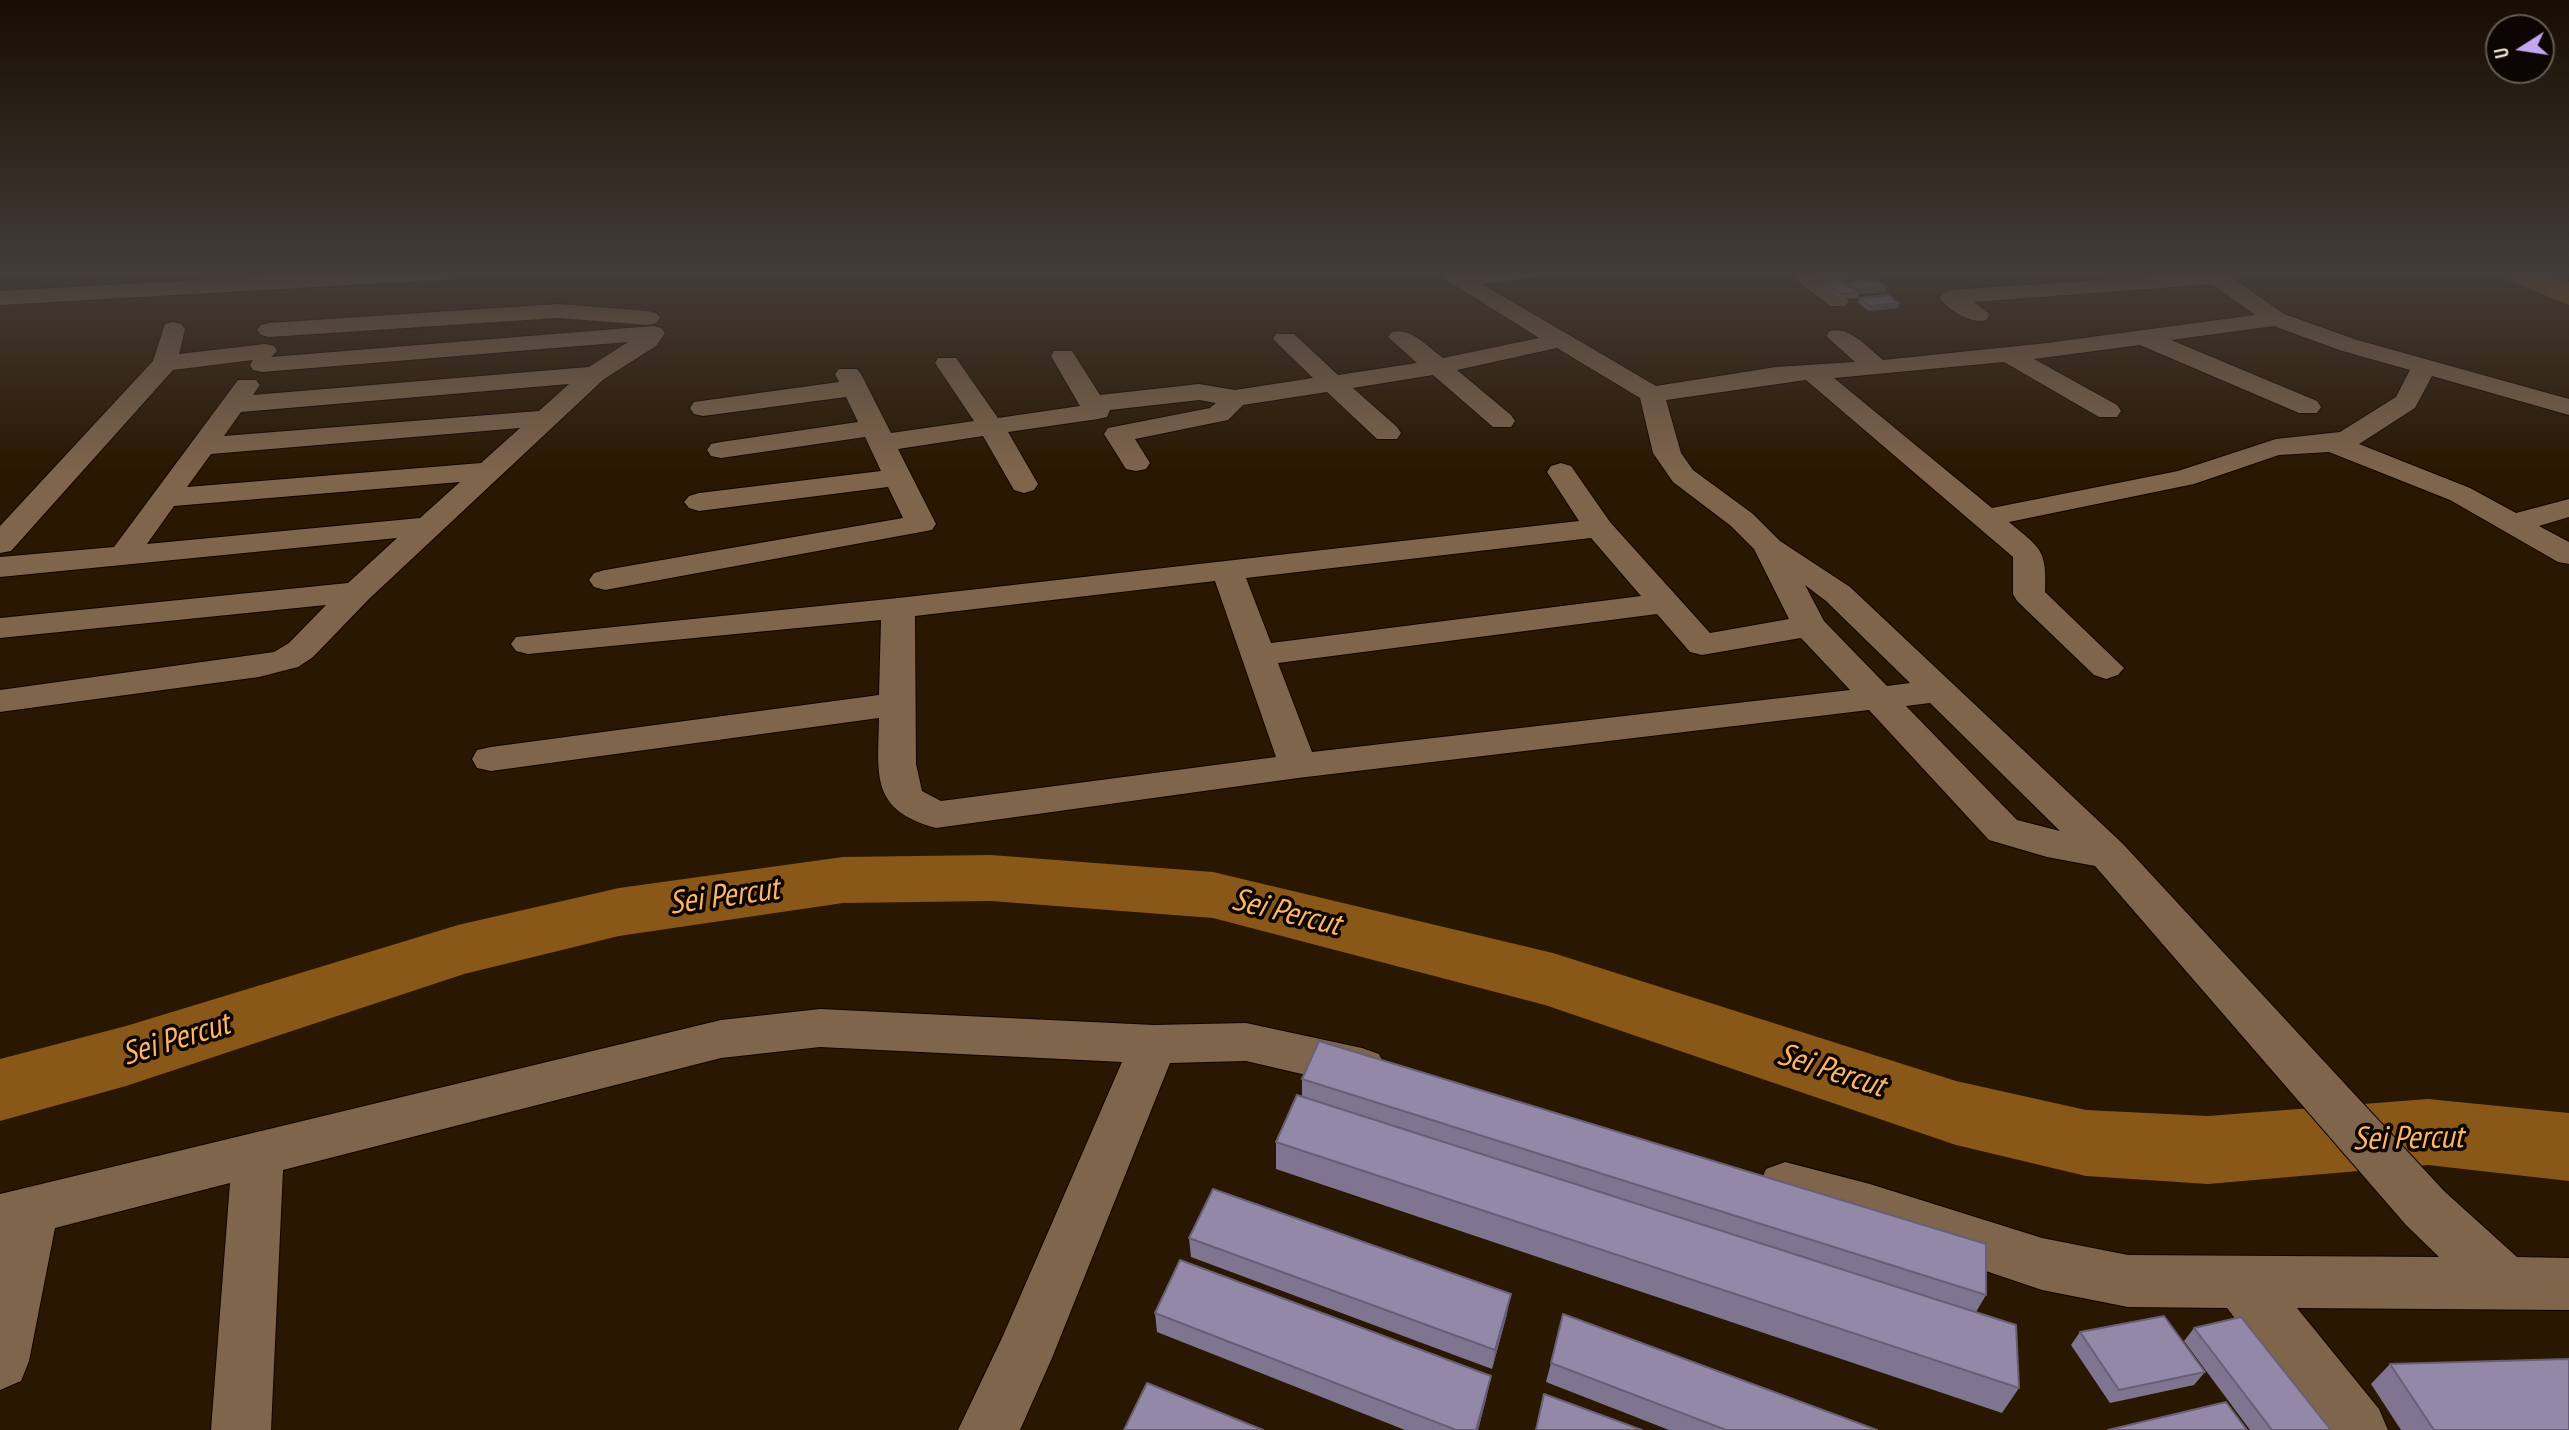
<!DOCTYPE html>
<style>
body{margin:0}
#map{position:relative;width:2569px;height:1430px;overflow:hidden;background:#2a1701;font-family:"PT Sans Narrow",sans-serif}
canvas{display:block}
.north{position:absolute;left:2485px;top:14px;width:70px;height:70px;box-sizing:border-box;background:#0c0501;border:2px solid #655c54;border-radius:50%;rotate:258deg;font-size:19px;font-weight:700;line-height:28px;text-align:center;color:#ebded0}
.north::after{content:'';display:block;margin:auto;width:24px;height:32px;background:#c4a7f1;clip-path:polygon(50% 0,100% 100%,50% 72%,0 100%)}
</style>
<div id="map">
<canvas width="2569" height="1430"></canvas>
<div class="north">U</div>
</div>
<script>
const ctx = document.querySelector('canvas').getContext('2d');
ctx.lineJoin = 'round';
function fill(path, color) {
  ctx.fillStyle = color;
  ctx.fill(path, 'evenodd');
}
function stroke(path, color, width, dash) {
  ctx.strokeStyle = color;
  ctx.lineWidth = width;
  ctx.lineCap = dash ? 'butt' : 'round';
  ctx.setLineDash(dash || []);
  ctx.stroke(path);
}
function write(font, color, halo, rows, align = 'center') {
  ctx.font = font + ' "PT Sans Narrow",sans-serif';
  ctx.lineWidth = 7;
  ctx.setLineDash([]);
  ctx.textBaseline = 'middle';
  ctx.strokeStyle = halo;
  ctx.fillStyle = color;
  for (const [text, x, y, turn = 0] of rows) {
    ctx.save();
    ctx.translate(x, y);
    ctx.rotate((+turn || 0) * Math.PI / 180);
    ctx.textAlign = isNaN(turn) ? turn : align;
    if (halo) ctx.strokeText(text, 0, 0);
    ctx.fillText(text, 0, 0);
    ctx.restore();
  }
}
const river = new Path2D(`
 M2501,272H2545L2569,282V305L2506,279Z
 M991,855L1213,872L1553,953L1956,1081L2086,1110L2208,1116L2428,1099L2569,1113V1181L2428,1165L2208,1184L2086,1176L1956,1145L1545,1005L1213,918L991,901L843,903L619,936L464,974L126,1086L0,1121V1059L126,1026L458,925L619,888L843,857Z`);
const minor = new Path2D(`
 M343,272H464L453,279L0,305V291Z
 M1434,272H1540L1537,277L1482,284L1656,386L1776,367L1855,362L1826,336L1830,331C1850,326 1868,348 1883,360L2047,343L2255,315L2212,284L1974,302L1990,315L1986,320C1970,324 1948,310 1939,297L1950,290L2224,272L2284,314L2357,340L2569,399V415L2432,376L2415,408L2359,444L2470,488L2516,513L2569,499V517L2539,526L2569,542V564L2558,562L2450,500L2329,452L2279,455L2194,484L2009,522C2041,549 2047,549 2045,592L2124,668L2118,675L2106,679L2094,675L2017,601L2013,594V557L1806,380L1666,400L1681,453L1693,470L1753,514L1780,541L1850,587L2123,844L2444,1191L2517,1257L2569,1258V1310L2297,1308L2379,1409L2388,1430H2320L2227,1308L2128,1307L2042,1290L1870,1232L1766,1201L1759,1185L1766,1169L1785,1162L1870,1184L2042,1238L2128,1255L2439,1257L2406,1225L2095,866L2047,857L1989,840L1869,710L1298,778L936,828C870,810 878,776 879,718L491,771L477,768L472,759L477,750L491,747L879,695L881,620L528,654L516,651L511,644L516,637L898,598L1579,521L1547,472L1551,466L1561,463L1571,466L1610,522L1710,633L1789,619L1754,549L1731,526L1673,482L1653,453L1640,398L1557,348L1457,370L1511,415L1515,421L1511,427H1493L1433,375L1353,388L1397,427L1401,433L1397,439H1377L1327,392L1243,405L1228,420L1135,439L1150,463L1146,469L1136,471L1126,469L1104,434L1108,428L1210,408L1216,403L1199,400L1110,410L1107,417L1098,419L1008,432L1038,484L1034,490L1024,493L1014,490L983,436L898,449L936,524L932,530L605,590L594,587L589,580L594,573L605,570L903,518L888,487L699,511L689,508L684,502L689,496L699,493L881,471L865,437L721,458L711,456L707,450L711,444L721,442L858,422L846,397L703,416L694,414L690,408L694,402L839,382L835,374L839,369H857L861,374L891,433L974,421L935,363L938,358H956L998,418L1080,406L1051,356L1054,351H1072L1100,395L1199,384L1235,390L1313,378L1273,339L1276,334H1294L1338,375L1417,363L1388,337L1392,332C1411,327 1428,347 1443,358L1539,338ZM2274,326L2339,350L2410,370L2396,397L2340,432L2276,439L2178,471L1992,508L1834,378L2004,362L2099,417H2117L2121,411L2117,405L2034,359L2140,345L2299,413H2317L2321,407L2317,401L2171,340ZM1591,538L1641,596L1271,643L1246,578ZM1215,581L1276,757L941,801L922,791L916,764L915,616ZM1805,585L1826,601L1910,683L1887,686L1824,621ZM1657,614L1690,652L1702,655L1801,638L1850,690L1312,752L1278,663ZM1930,703L2060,831L2017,820L1906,706Z
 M1787,272H1812L1849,301L1846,306H1830Z
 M558,304L648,311L656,313L660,318L656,323L648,325L558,318L269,337L261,335L257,330L261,325L269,323Z
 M173,322L181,324L185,329L179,354L265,344L274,346L277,351L271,357L653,326L661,328L665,333L656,346L604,379L369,599L313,657L298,667L259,677L0,712V690L274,652L289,643L326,605L0,638V618L348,583L397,538L0,577V557L114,547L238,380H256L260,385L253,395L589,367L628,342L262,372L253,370L250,365L253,360L173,370L11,551L0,553V526L153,361L165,324ZM569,384L539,411L224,436L241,412ZM520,428L481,463L187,487L211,454ZM460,482L420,518L147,544L174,506Z
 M820,1009L1154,1025L1246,1023L1362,1048L1379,1054L1386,1068L1379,1082L1362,1088L1246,1061L1170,1063L1052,1358L1020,1430H958L1002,1338L1122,1062L820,1047L721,1058L283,1170L271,1430H211L230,1183L55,1228L29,1361L21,1381L0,1390V1194L721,1020Z`);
const wall = new Path2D(`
 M1805,272H1904L1903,274L1875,276L1872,275V277L1842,280L1846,283L1847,282L1886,287L1885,292L1859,294L1858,298L1840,299L1822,286L1823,282H1814L1804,275Z
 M1859,298L1899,303L1898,308L1869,311L1858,303Z
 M1302,1079L1986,1295L1976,1312L2019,1388L2002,1413L1276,1169V1142L1302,1097Z
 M1189,1238L1507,1314L1492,1369L1191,1257Z
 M1155,1313L1487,1395L1478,1430H1405L1157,1332Z
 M2194,1328L2331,1430H2250L2184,1341Z
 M2080,1332L2205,1372L2194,1385L2110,1403L2071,1345Z
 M1551,1363L1877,1430H1669L1546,1382Z
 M2390,1364L2569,1430H2401L2371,1384Z`);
const shadedWall = new Path2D(`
 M1876,272H1904L1903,274L1875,276Z
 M1911,272H1934L1910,274Z
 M1873,273L1872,277L1814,282L1815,278Z
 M1886,287L1885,292L1856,293L1857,289Z
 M1899,303L1898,308L1869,311L1870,306Z
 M1511,1294L1507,1314L1492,1369L1495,1350Z
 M1491,1376L1487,1395L1478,1430H1476Z`);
const building = new Path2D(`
 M1807,272H1872L1873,273L1815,278Z
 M1875,279L1886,287L1857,289L1847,282Z
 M1841,280L1859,293L1841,294L1823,281Z
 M1888,295L1899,303L1870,306L1859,298Z
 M1319,1041L1986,1244V1295L1302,1079Z
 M1297,1095L2016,1325L2019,1388L1276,1142Z
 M1213,1189L1511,1294L1495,1350L1189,1238Z
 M1180,1260L1491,1376L1476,1430H1456L1155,1313Z
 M1563,1314L1877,1430H1726L1551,1363Z
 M2164,1316L2205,1372L2119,1390L2080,1332Z
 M2241,1317L2331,1430H2272L2194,1328Z
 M2569,1359V1430H2434L2390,1364Z
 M1147,1383L1263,1430H1124Z
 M1544,1394L1642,1430H1536Z
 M2226,1402L2247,1430H2108Z`);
const nearWaternames = [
 ["Sei Percut",724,897,-8],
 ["Sei Percut",1286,913,14],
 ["Sei Percut",176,1040,-17],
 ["Sei Percut",1831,1071,18],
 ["Sei Percut",2408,1139,-1]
];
fill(river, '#895717');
stroke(minor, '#120300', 2);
fill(minor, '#7e654c');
fill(wall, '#7f7590');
fill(shadedWall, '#685f76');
fill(building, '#9488a8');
stroke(building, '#685f76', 2);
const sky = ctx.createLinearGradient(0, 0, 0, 472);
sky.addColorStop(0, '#170d01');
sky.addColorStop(0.58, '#443c38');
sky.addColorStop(1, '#443c3800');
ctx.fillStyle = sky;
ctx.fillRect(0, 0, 2569, 472);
write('italic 32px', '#ffb664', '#0c0501', nearWaternames);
</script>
